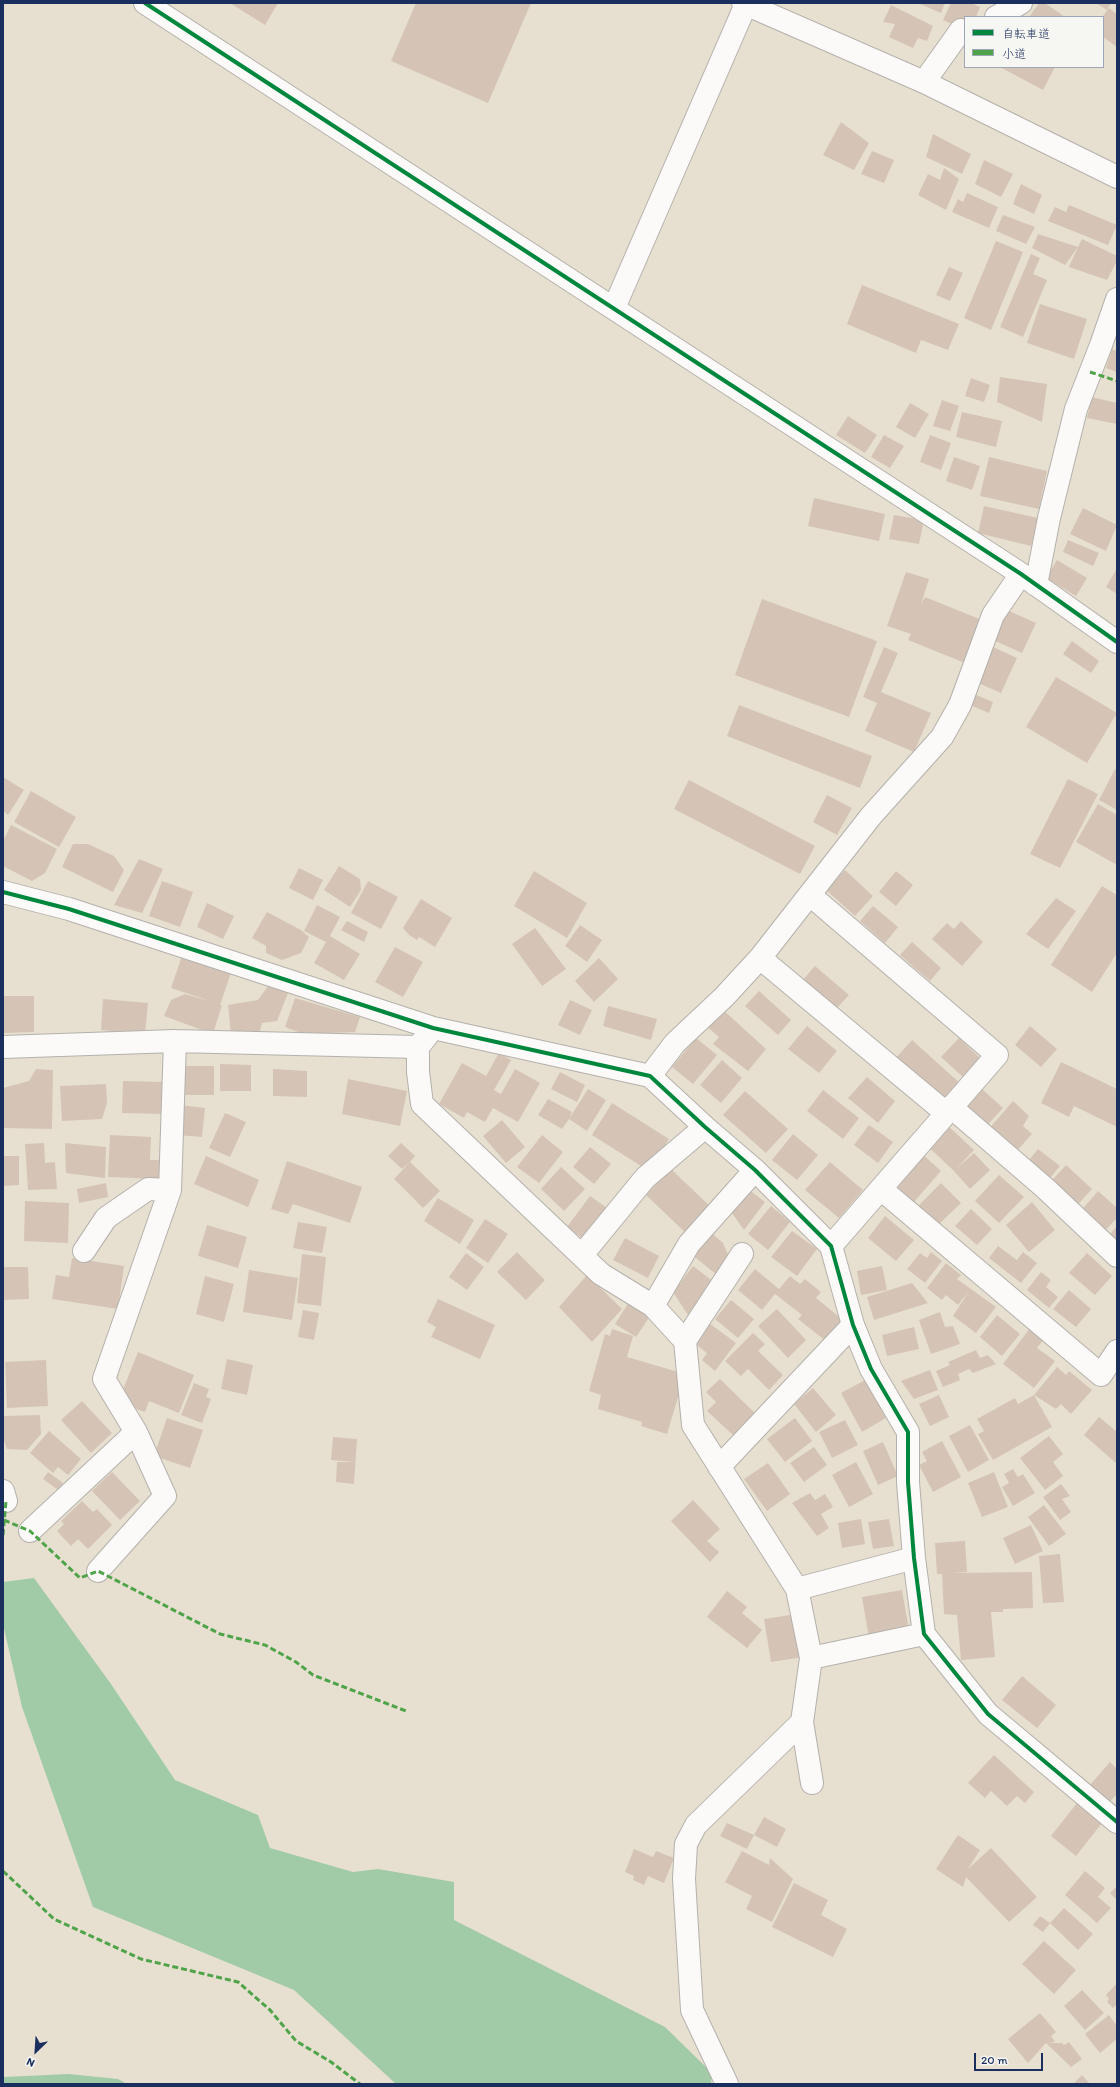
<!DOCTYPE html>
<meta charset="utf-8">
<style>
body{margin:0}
#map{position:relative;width:1120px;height:2087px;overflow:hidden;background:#e7e0d0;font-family:Itim,"Klee One",sans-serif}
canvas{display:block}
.frame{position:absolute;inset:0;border:4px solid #1b2f5e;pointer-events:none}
.legend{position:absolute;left:964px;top:16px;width:140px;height:52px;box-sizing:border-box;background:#f6f6f2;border:1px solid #9ea6b7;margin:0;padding:5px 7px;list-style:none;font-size:12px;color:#1b2f5e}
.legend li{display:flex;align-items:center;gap:8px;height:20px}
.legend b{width:20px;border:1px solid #9ea6b7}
.north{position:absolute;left:16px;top:2031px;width:40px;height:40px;-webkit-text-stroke:3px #f6f6f2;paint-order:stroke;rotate:205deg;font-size:11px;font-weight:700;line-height:16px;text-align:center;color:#1b2f5e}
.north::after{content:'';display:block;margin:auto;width:14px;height:18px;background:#1b2f5e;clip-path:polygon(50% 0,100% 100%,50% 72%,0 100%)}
.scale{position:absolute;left:974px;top:2053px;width:69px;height:18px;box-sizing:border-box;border:2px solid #1b2f5e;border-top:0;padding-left:5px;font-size:12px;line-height:14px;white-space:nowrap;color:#1b2f5e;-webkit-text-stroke:3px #f6f6f2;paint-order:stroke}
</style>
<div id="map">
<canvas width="1120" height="2087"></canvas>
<div class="frame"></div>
<ul class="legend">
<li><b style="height:5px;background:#00873e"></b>自転車道</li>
<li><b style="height:5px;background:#4fa44a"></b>小道</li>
</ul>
<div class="north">N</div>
<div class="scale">20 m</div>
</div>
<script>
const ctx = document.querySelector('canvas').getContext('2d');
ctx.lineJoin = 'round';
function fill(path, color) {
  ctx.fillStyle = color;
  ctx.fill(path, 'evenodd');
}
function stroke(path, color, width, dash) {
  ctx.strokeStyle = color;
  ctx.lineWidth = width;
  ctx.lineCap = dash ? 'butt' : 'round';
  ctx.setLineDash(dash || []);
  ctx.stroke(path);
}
const forest = new Path2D(`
 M34,1578L111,1684L175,1780L258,1815L270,1848L353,1872L378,1869L454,1882V1920L665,2027L712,2073L711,2084H396L294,1990L93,1907L22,1707L3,1624V1582Z
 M69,2074L118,2079L127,2084H3V2077Z`);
const building = new Path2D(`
 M230,3H278L265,25Z
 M416,3H531L488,103L391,61Z
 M918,3H945L941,13Z
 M951,3H971L980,7L976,17H965V30L943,20Z
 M1039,3H1045L1065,17H1029Z
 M1096,3H1111L1107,10Z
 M891,5L933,26L927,41L918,38L913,48L889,37L895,24L883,22Z
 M1109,8L1117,14V47L1103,37V16Z
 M1000,67H1055L1043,90Z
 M841,122L869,143L854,170L823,155Z
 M933,134L971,154L962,174L926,157Z
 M872,151L894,160L884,183L861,174Z
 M984,160L1013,174L1001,197L975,184Z
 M944,168L959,179L946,210L918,195L928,174L940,180Z
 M1021,184L1042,195L1034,214L1013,204Z
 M967,193L998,207L989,228L952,212L958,199L963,202Z
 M1069,205L1117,225L1108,245L1048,221L1055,207L1066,212Z
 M1003,215L1035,227L1026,244L996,231Z
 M1038,234L1078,247L1082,239L1117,256V261L1107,280L1069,267L1078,247L1065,265L1032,248Z
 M996,241L1023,252L991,330L964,318Z
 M1031,254L1040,258L1033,274L1047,280L1023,337L1000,327Z
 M949,267L963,273L950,301L936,295Z
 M862,285L959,324L948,350L921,340L916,353L847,324Z
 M1040,304L1087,319L1074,359L1027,343Z
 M1112,349L1117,351V372L1106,368Z
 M1000,377L1047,384L1042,422L997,402Z
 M971,378L990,385L984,402L965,396Z
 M1092,397L1117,403V424L1087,418Z
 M942,400L959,406L950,431L933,426Z
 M910,403L929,414L915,438L896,427Z
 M962,412L1002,421L996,447L956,437Z
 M848,416L877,435L865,453L836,435Z
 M884,435L904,446L890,468L871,457Z
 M930,435L951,443L941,470L920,462Z
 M954,457L980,466L972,490L946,481Z
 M989,457L1047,471L1039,509L980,496Z
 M814,498L885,514L879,541L808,526Z
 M984,506L1038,518L1031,546L978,533Z
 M1083,508L1117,525L1106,551L1070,534Z
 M894,515L924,520L919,544L889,539Z
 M1068,540L1099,553L1093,566L1063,552Z
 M1057,560L1087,578L1076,596L1046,578Z
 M1116,570L1117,571V594L1106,587Z
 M906,572L929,579L921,604L925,597L982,620L965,663L908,640L911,634L887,626Z
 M762,599L877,641L849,717L735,675Z
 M1007,610L1036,623L1022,653L993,640Z
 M1072,641L1099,661L1091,673L1063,654Z
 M884,647L898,653L881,692L931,713L914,752L865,731L877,703L863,697Z
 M993,647L1017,658L1001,693L976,682Z
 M1056,677L1117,713L1087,763L1026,727Z
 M974,694L993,702L989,713L970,705Z
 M739,705L872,756L860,788L727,736Z
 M1115,769L1117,770V810L1099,800Z
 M3,777L24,790L8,815L3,811Z
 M1068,779L1098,794L1060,868L1030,854Z
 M689,780L815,846L800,874L674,809Z
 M31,791L76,817L59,847L14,822Z
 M827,795L852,808L837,835L813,822Z
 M1098,804L1117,815V865L1076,842Z
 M11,825L57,849L45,873L32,881L3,866V841Z
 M73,844H88L114,856L124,870L113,892L62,867Z
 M139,859L163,869L142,913L114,905Z
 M339,866L360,879L361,890L350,907L324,890Z
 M299,868L323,880L313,900L289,888Z
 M845,870L873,896L855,916L826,890Z
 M534,871L587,903L567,938L514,906Z
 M896,871L913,885L896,906L879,892Z
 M162,881L193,892L180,927L149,916Z
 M368,881L398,897L381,929L351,913Z
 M1102,886L1117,895V953L1092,992L1051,965Z
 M1056,898L1076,911L1048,949L1026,934Z
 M421,899L452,918L435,947L419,937L417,940L409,935L403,928Z
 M207,903L234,916L223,939L197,927Z
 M317,905L340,917L330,936L360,954L344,980L314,963L326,942L304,931Z
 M873,906L898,927L885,943L860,921Z
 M267,912L301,930L309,937L301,953L282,960L266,953V946L252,938Z
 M347,921L368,932L364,942L341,930Z
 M961,921L983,942L962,966L932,939L947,923L954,929Z
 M580,925L602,940L587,962L565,946Z
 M535,928L566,969L542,986L512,944Z
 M912,942L941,968L930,981L900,955Z
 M395,947L423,962L403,997L375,982Z
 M182,956L231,973L220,1005H222L213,1034L164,1016L171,1000L185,994L213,1002L171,988Z
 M599,958L618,979L594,1002L575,981Z
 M815,966L849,995L835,1010L801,982Z
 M269,985L288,993L277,1021L262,1023L259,1035H231L228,1005L258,1000Z
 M759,991L791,1020L778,1035L745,1006Z
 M3,996H34V1032L3,1033Z
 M295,998L360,1017L355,1032L303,1034L285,1027Z
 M103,999L148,1003L145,1034L101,1030Z
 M570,1000L592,1010L580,1035L558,1025Z
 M608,1006L657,1019L651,1040L603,1026Z
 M721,1008L766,1049L748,1071L713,1044L719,1037L706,1026Z
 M807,1026L837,1051L819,1073L788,1049Z
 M1030,1026L1057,1049L1041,1067L1015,1045Z
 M696,1038L717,1055L693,1084L672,1067Z
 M959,1038L981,1059L963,1077L941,1057Z
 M912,1040L962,1085L946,1103L895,1059Z
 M499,1053L511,1060L494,1090L501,1094L515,1069L540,1083L518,1122L493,1108L485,1122L467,1112L464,1118L439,1104L462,1063L486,1076Z
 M722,1060L742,1078L721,1103L700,1085Z
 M1061,1062L1117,1089V1127L1074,1106L1069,1117L1041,1103Z
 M220,1064L251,1065V1091H220Z
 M183,1066H214V1095H183Z
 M36,1069L53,1070L52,1129L3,1128V1088L29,1081Z
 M273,1069L307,1071V1097L273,1096Z
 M560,1072L585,1085L577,1102L551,1089Z
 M867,1077L895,1101L878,1123L848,1098Z
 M348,1079L407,1091L400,1126L342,1114Z
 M123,1081L165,1082V1114L122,1113Z
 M106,1084L107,1103L102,1119L62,1121L60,1086Z
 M588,1089L606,1100L587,1131L569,1119L562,1129L538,1115L548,1099L572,1112L569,1119Z
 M982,1089L1003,1108L983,1130L962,1111Z
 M823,1090L859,1118L843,1139L807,1111Z
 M745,1091L788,1129L766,1153L723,1115Z
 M1013,1101L1029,1116L1023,1126L1032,1134L1014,1154L987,1131Z
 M612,1103L669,1139L649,1171L592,1135Z
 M179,1105L205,1108L202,1137L177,1135Z
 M225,1113L246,1122L230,1157L209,1148Z
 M502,1120L525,1147L506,1163L483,1136Z
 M945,1123L974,1150L956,1169L974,1153L990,1170L970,1189L954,1171L922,1141Z
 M869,1125L893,1142L878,1163L854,1145Z
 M793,1134L818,1155L797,1180L772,1160Z
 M110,1135L151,1137L150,1160H161L160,1179L108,1177Z
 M542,1135L563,1152L539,1183L517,1167Z
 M44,1143L45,1163L55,1162L57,1189L28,1190L25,1144Z
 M65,1143L106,1147L105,1178L66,1173Z
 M401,1143L415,1156L410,1162L440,1191L423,1208L394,1179L409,1163L402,1169L388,1156Z
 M590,1147L611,1164L594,1184L573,1167Z
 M1038,1149L1060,1166L1046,1183L1025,1165Z
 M920,1152L941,1171L913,1203L892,1184Z
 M3,1156H19V1185L3,1186Z
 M206,1156L259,1180L248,1207L194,1184Z
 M287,1161L362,1187L350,1223L293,1204L288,1214L271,1209Z
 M830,1162L863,1190L839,1218L805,1190Z
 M1066,1165L1092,1189L1071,1212L1045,1188Z
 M561,1167L585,1189L564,1211L541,1189Z
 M671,1169L715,1211L690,1237L646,1195Z
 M999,1175L1024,1197L999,1223L975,1201Z
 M106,1183L108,1197L79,1203L77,1189Z
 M941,1183L961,1203L937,1226L918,1206Z
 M749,1190L765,1202L744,1230L732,1213Z
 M1098,1191L1117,1208V1218L1102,1234L1079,1213Z
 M590,1196L607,1208L584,1239L567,1227Z
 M438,1198L474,1220L460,1244L424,1221Z
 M25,1201L69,1203L68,1243L24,1241Z
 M1032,1202L1055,1230L1029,1252L1006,1225Z
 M771,1206L790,1222L768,1250L748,1234Z
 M971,1209L992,1229L977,1245L955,1226Z
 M885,1216L914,1240L896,1261L868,1238Z
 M485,1219L508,1234L488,1263L466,1248Z
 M298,1222L327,1227L322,1253L293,1248Z
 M207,1225L247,1237L238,1268L198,1256Z
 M1117,1226V1245L1108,1237Z
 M709,1231L723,1243L730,1259L717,1275L691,1254Z
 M792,1231L817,1249L797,1276L771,1257Z
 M625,1238L659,1256L648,1278L613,1260Z
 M998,1246L1017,1260L1023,1252L1037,1263L1021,1283L989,1258Z
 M517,1252L545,1280L526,1300L497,1272Z
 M931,1252L942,1261L925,1283L907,1269L920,1253L927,1258Z
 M466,1253L484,1267L467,1290L449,1277Z
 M1087,1253L1112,1276L1095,1295L1069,1273Z
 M302,1254L326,1257L321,1306L297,1303Z
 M72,1258L124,1266L118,1309L52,1299L56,1275L69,1277Z
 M946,1263L961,1275L957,1279L996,1307L976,1333L953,1316L969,1291L958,1305L946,1295L942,1300L927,1288Z
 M693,1266L714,1282L688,1315L673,1292Z
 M882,1266L887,1290L861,1295L857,1271Z
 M3,1267H28L29,1299L3,1300Z
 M755,1269L779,1289L790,1276L800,1284L805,1279L821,1292L816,1298L848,1324L831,1345L798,1319L802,1315L775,1294L762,1310L738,1290Z
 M249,1270L298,1278L292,1320L243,1312Z
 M1041,1272L1051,1280L1046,1287L1058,1297L1049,1308L1027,1290Z
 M587,1275L622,1309L592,1342L559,1307Z
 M205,1276L234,1284L224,1322L196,1314Z
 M912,1283L928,1303L874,1320L867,1297Z
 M1069,1290L1091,1309L1076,1327L1053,1309Z
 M438,1299L495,1325L480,1359L431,1337L436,1327L427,1322Z
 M731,1300L754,1319L738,1338L715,1319Z
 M629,1302L650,1316L636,1337L615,1324Z
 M777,1309L806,1340L788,1358L758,1326Z
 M303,1310L319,1313L314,1340L298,1337Z
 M940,1312L945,1327L953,1326L960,1344L931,1354L919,1320Z
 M997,1315L1020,1334L1002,1356L980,1337Z
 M709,1323L736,1343L715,1371L702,1360L707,1353L694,1343Z
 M1033,1324L1047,1335L1037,1348L1055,1361L1034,1388L1003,1364Z
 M914,1327L919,1349L887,1356L882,1335Z
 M612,1329L633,1336L627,1357L685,1374L667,1434L641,1426L642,1422L598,1409L601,1395L589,1391L605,1334L610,1336Z
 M753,1333L765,1344L758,1351L783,1375L769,1390L748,1369L741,1376L725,1361Z
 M976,1350L980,1358L988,1355L996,1364L973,1373L969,1369L958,1374L960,1380L943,1387L936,1371L950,1365L948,1362Z
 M138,1352L194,1375L179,1413L149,1401L145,1412L118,1402Z
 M227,1359L253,1365L247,1395L221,1389Z
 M46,1360L48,1406L7,1408L5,1362Z
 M1057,1367L1066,1375L1069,1371L1092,1390L1071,1414L1061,1404L1056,1409L1034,1395L1052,1427L993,1460L978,1434L984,1431L977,1419L1015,1398L1018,1404L1034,1395Z
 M930,1370L938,1390L914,1399L901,1381Z
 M720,1379L757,1415L735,1437L707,1411L716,1402L706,1392Z
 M865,1380L886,1418L862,1432L841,1393Z
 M194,1383L209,1389L206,1397L211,1399L202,1423L181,1415Z
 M813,1388L836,1415L816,1432L794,1404Z
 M939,1395L949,1417L930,1426L919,1404Z
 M82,1401L112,1433L91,1453L61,1420Z
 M40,1415L41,1434L27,1450L7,1449L3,1438V1416Z
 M1099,1417L1117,1432V1464L1084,1435Z
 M167,1418L203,1430L190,1468L154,1456Z
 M795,1418L812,1441L785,1462L767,1439Z
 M845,1420L858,1445L832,1458L819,1432Z
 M970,1425L989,1460L968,1472L949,1436Z
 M49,1431L81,1459L68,1475L58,1467L53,1473L30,1453Z
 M1049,1436L1063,1454L1053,1462L1063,1476L1045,1490L1020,1458Z
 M333,1437L357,1439L354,1484L336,1482L337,1462H355L331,1460Z
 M942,1441L961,1477L933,1492L919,1465L927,1461L922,1452Z
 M883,1442L898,1476L878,1485L863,1451Z
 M814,1447L827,1465L804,1482L790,1463Z
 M856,1462L873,1494L849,1507L832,1475Z
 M768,1463L790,1494L767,1511L744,1479Z
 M1013,1469L1018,1477L1023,1474L1035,1493L1013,1506L1002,1487L1009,1483L1004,1474Z
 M48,1472L63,1483L58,1490L43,1479Z
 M112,1472L140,1501L120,1520L92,1491Z
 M994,1472L1008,1507L982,1517L968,1483Z
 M1061,1484L1070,1496L1062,1499L1071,1512L1060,1520L1043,1497Z
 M810,1493L815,1500L825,1494L833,1507L821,1514L829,1528L817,1536L792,1503Z
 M693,1500L720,1529L707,1541L719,1552L710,1562L671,1521Z
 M82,1501L93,1512L97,1509L112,1525L88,1549L78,1539L71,1546L57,1531L64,1524L61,1521Z
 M1044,1505L1066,1534L1049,1546L1028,1517Z
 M861,1519L865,1544L842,1548L838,1523Z
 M889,1519L894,1546L873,1549L868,1522Z
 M1031,1525L1043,1551L1015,1564L1003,1538Z
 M965,1541L967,1572L951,1573L1032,1572L1033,1608L1003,1609V1612H991L995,1657L961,1660L957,1615L944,1614L942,1574H937L935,1543Z
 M1060,1554L1064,1602L1043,1603L1039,1556Z
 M902,1590L909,1631L869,1638L862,1597Z
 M727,1591L747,1607L742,1613L762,1630L747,1648L707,1617Z
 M797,1614L804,1657L771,1662L764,1619Z
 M1022,1676L1056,1705L1037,1728L1002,1700Z
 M994,1755L1034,1792L1025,1803L1017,1796L1007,1806L991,1791L985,1798L968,1783Z
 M1110,1762L1117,1769V1794L1109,1803L1090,1785Z
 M1077,1803L1102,1823L1076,1856L1051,1836Z
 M764,1817L786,1829L777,1847L754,1835Z
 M727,1823L754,1835L747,1849L720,1836Z
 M958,1835L980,1850L968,1869L991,1848L1037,1897L1009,1922L966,1877L963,1887L936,1869Z
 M634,1849L653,1857L656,1851L674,1858L664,1883L648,1876L644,1885L633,1880L634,1876L625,1872Z
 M742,1851L769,1865L770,1858L793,1879L772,1922L746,1909L752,1896L725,1882Z
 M1085,1871L1105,1888L1098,1897L1111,1908L1097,1923L1065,1895Z
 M794,1883L828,1900L821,1915L847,1929L833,1957L772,1927Z
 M1117,1886V1900L1110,1893Z
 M1064,1908L1093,1934L1078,1950L1050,1923Z
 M1040,1916L1050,1923L1043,1932L1033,1925Z
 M1044,1941L1076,1970L1054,1994L1022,1964Z
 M1117,1983V2004L1113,2008L1107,2002L1109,1999L1106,1995Z
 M1082,1990L1104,2013L1085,2030L1064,2006Z
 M1040,2013L1056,2032L1051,2036L1055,2042L1048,2043H1062L1064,2045L1069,2042L1082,2059L1071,2067L1046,2043L1028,2063L1008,2039Z
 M1109,2015L1117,2026V2039L1100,2053L1085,2034Z
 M1082,2075L1090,2084H1073Z`);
const minor = new Path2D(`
 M145,3L1021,574L1117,642
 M743,3L924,82L1117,177
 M996,17L1021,3
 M924,82L961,30L965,31
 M614,308L746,4
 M1036,585L1049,518L1076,409L1101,345L1117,299
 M3,892L69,909L433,1028L650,1076L705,1127L755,1170L831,1246L853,1325L871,1369L908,1432V1482L914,1558L924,1634L988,1714L1117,1822
 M810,895L997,1055L831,1246
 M760,958L946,1113
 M3,1047L175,1041L418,1047L427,1036
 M418,1047V1072L422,1104L601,1274L653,1306L685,1341L693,1425L797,1589L811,1658L802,1722L696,1825L686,1844L684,1879L692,2010L727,2084
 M650,1076L675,1043L724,997L760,958L871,816L942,737L960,705L993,615L1021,574
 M951,1107L1045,1188L1117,1256
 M881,1189L1101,1375L1117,1351
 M84,1251L106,1218L148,1189L170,1190
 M582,1255L645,1178L705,1127
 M653,1306L689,1244L755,1170
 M685,1341L742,1254
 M719,1467L853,1325
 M3,1491L6,1501
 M30,1531L136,1432
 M98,1571L165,1496L136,1432L104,1379L170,1190L175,1041
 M797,1589L914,1558
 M811,1658L924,1634
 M802,1722L812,1783`);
const quiet = new Path2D(`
 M1090,372L1117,381
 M4,1520L30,1531L80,1578L98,1571L220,1634L265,1645L296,1662L313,1675L406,1711
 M3,1535L6,1501
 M3,1871L54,1919L141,1959L238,1982L270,2010L296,2041L331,2062L360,2084`);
const cycleway = new Path2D(`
 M145,3L1021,574L1117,642
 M3,892L69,909L433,1028L650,1076L705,1127L755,1170L831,1246L853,1325L871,1369L908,1432V1482L914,1558L924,1634L988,1714L1117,1822`);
fill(forest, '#a1cba7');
fill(building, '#d5c4b6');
stroke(minor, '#b4b1ac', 24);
stroke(minor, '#fbfaf8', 22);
stroke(quiet, '#4fa44a', 3, [6, 3]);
stroke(cycleway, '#00873e', 4);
</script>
